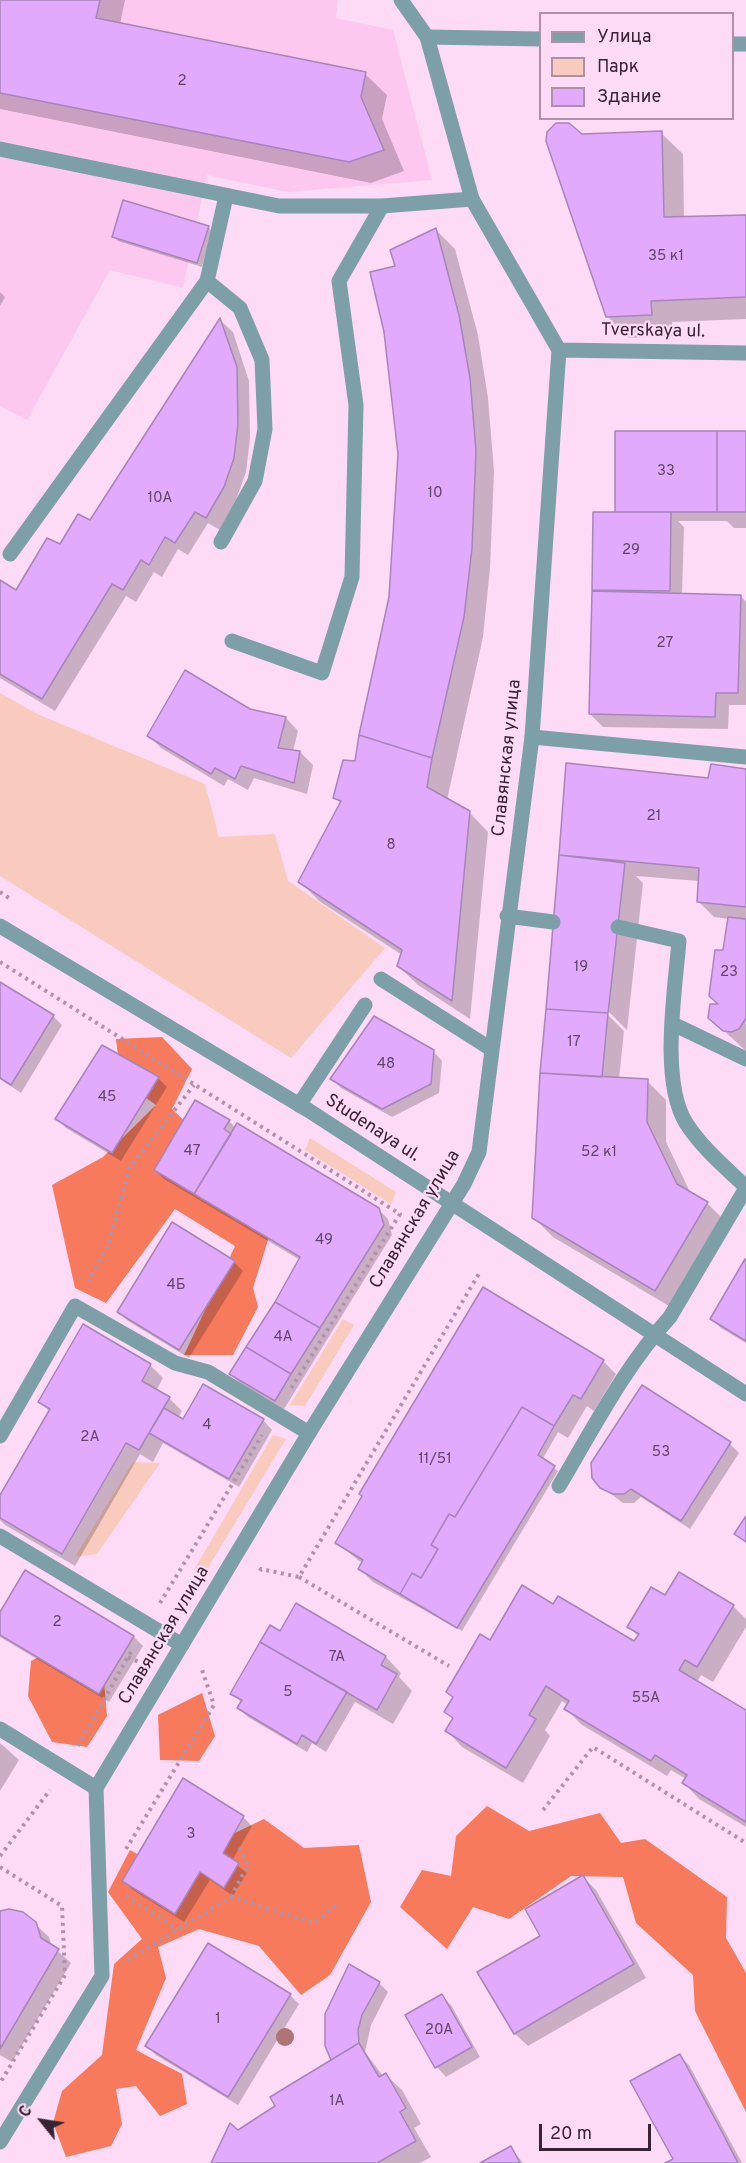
<!DOCTYPE html>
<meta charset="utf-8">
<style>
body{margin:0}
#map{position:relative;width:746px;height:2163px;overflow:hidden;background:#fddaf5;font-family:Overpass,sans-serif}
canvas{display:block}
.legend{position:absolute;left:539px;top:12px;width:195px;height:108px;box-sizing:border-box;background:#fddaf5;border:2px solid #ae91a8;margin:0;padding:8px 10px;list-style:none;font-size:18px;color:#382334}
.legend li{display:flex;align-items:center;gap:12px;height:30px}
.legend b{width:30px;border:2px solid #ae91a8}
.north{position:absolute;left:12px;top:2091px;width:60px;height:60px;-webkit-text-stroke:4px #fddaf5;paint-order:stroke;rotate:300deg;font-size:16px;font-weight:700;line-height:24px;text-align:center;color:#382334}
.north::after{content:'';display:block;margin:auto;width:21px;height:27px;background:#382334;clip-path:polygon(50% 0,100% 100%,50% 72%,0 100%)}
.scale{position:absolute;left:539px;top:2124px;width:112px;height:27px;box-sizing:border-box;border:3px solid #382334;border-top:0;padding-left:8px;font-size:18px;line-height:21px;white-space:nowrap;color:#382334;-webkit-text-stroke:4px #fddaf5;paint-order:stroke}
</style>
<div id="map">
<canvas width="746" height="2163"></canvas>
<ul class="legend">
<li><b style="height:8px;background:#7d9fa7"></b>Улица</li>
<li><b style="height:16px;background:#f9cabe"></b>Парк</li>
<li><b style="height:16px;background:#e2aafd"></b>Здание</li>
</ul>
<div class="north">С</div>
<div class="scale">20 m</div>
</div>
<script>
const ctx = document.querySelector('canvas').getContext('2d');
ctx.lineJoin = 'round';
function fill(path, color) {
  ctx.fillStyle = color;
  ctx.fill(path, 'evenodd');
}
function stroke(path, color, width, dash) {
  ctx.strokeStyle = color;
  ctx.lineWidth = width;
  ctx.lineCap = dash ? 'butt' : 'round';
  ctx.setLineDash(dash || []);
  ctx.stroke(path);
}
function write(font, color, halo, rows, align = 'center') {
  ctx.font = font + ' Overpass,sans-serif';
  ctx.lineWidth = 4.5;
  ctx.setLineDash([]);
  ctx.textBaseline = 'middle';
  ctx.strokeStyle = halo;
  ctx.fillStyle = color;
  for (const [text, x, y, turn = 0] of rows) {
    ctx.save();
    ctx.translate(x, y);
    ctx.rotate((+turn || 0) * Math.PI / 180);
    ctx.textAlign = isNaN(turn) ? turn : align;
    if (halo) ctx.strokeText(text, 0, 0);
    ctx.fillText(text, 0, 0);
    ctx.restore();
  }
}
const built = new Path2D(`
 M0,0H338L336,18L393,30L432,180L288,192L207,175L183,288L110,270L27,420L0,406Z`);
const green = new Path2D(`
 M0,693L37,714L205,784L219,837L275,834L288,881L385,948L291,1058L0,876Z
 M310,1138L396,1192L391,1204L305,1150Z
 M343,1319L354,1325L305,1406L290,1405Z
 M273,1435L286,1439L201,1579L194,1570Z
 M133,1462L160,1463L97,1554L75,1557Z`);
const forest = new Path2D(`
 M162,1037L192,1069L172,1109L203,1139L272,1227L253,1288L258,1307L233,1355H184L235,1246L175,1209L106,1303L75,1288L52,1185L103,1157L156,1105L121,1080L116,1039Z
 M73,1639L102,1658L107,1716L87,1747L52,1742L28,1696L31,1661Z
 M202,1693L215,1736L199,1761L160,1760L158,1715Z
 M487,1806L529,1831L600,1813L621,1843L645,1839L727,1897L726,1938L746,1973V2112L695,2011L693,1975L636,1923L623,1877L571,1876L509,1919L473,1907L447,1949L400,1907L422,1870L451,1876L456,1836Z
 M264,1819L304,1848L359,1845L371,1902L330,1975L301,1995L259,1946L199,1929L158,1947L166,1978L136,2050L182,2074L187,2104L160,2116L136,2086L116,2089L122,2124L111,2146L66,2157L53,2123L62,2091L102,2055L114,1964L142,1939L108,1892L130,1850L162,1868Z`);
const shadow = new Path2D(`
 M0,0H125L120,24L365,74L387,95L382,119L404,171L371,183L0,109Z
 M661,133L683,154L684,218L746,216V319L672,322V336L629,338L607,316L582,135Z
 M208,227L212,232L202,267L118,241L114,237Z
 M436,230L455,249L478,335L488,398L494,471L490,568L483,637L447,800L469,812L488,832L470,1019L418,985L398,966L402,955L319,901L300,881L341,804L335,797L356,763L390,597L400,454L397,267Z
 M0,292L5,297L0,306Z
 M220,320L233,332L249,381L250,438L246,472L236,500L220,530L208,523L188,555L178,549L162,577L154,572L136,602L126,596L55,711L0,678V582L17,592L60,546L91,522Z
 M746,432V528H734L727,521H678L684,527L682,595L741,596L746,602V705H729L728,729L603,727L590,714L597,593L593,589L616,514Z
 M250,710L286,718L298,731L293,751L300,752L313,765L307,794L254,778L248,790L228,779L224,786L161,748L149,736Z
 M568,765L710,780L746,771V1051L709,1017L721,1005L729,919L714,917L698,901L699,881L636,876L643,883L627,1030L604,1007L602,1009L624,1031L619,1079L647,1081L666,1100V1142L691,1194L707,1203L726,1222L674,1309L553,1237L534,1218Z
 M0,984L53,1016L62,1025L21,1093L0,1079Z
 M433,1051L442,1061L439,1093L392,1117L341,1088L332,1079Z
 M158,1078L167,1087L121,1161L66,1128L57,1119Z
 M229,1121L236,1128L378,1209L388,1219L392,1235L284,1409L240,1383L231,1374L277,1302L300,1260L164,1179L155,1170Z
 M234,1262L243,1271L189,1358L128,1321L118,1312Z
 M746,1262V1343L721,1328L712,1319Z
 M83,1326L150,1365L163,1378L156,1391L169,1398L182,1411L178,1418L183,1421L263,1420L272,1430L239,1487L163,1443L153,1462L140,1454L75,1566L5,1525L0,1520V1498L50,1412L40,1402Z
 M603,1361L616,1374L594,1411L587,1406L568,1438L558,1432L542,1460L558,1471L462,1631L373,1582L360,1569L363,1564L337,1543Z
 M642,1387L730,1444L739,1453L690,1529L641,1497L634,1503H623L602,1487Z
 M26,1572L134,1637L143,1646L109,1702L0,1637V1615Z
 M665,1597L733,1606L746,1619V1627L713,1682L701,1675L697,1682L746,1712V1827L699,1799L684,1783L686,1779L671,1770L667,1776L582,1725L566,1709L568,1705L562,1701L545,1730L550,1736L523,1783L462,1747L447,1731L454,1719L446,1712L491,1642L553,1606L635,1643L639,1637L629,1627Z
 M297,1605L386,1657L401,1673L399,1677L412,1691L393,1724L355,1702L326,1752L312,1743L307,1752L248,1717L239,1708L242,1703L232,1693L280,1633Z
 M0,1743L19,1760L0,1791Z
 M243,1817L252,1826L232,1861L247,1873L233,1896L210,1880L184,1922L133,1890L124,1881Z
 M583,1877L596,1890L646,1978L528,2046L515,2034L542,1936Z
 M0,1912L35,1924L49,1937L52,1946L71,1963L12,2062L0,2055Z
 M379,1983L388,1992L371,2025L365,2052L383,2076L386,2075L402,2090L421,2124L414,2128L431,2157L420,2163H212L238,2131L277,2107L333,2060Z
 M290,1995L299,2004L238,2105L156,2055L147,2046Z
 M442,1996L451,2005L480,2057L446,2077L437,2067L407,2016Z
 M680,2056L689,2065L742,2163H668L675,2160Z
 M511,2148L523,2163H483Z`);
const building = new Path2D(`
 M0,0H100L96,18L366,72L361,97L384,150L349,162L0,93Z
 M556,123H569L582,134L662,131L664,217L746,215V297L651,301L652,315L606,317L546,141L547,132Z
 M123,200L209,226L197,263L112,237Z
 M436,228L459,315L470,378L476,451L472,548L464,617L432,758L359,735L389,597L398,454L384,332L370,272L395,266L390,250Z
 M220,318L237,367L238,424L234,458L224,487L206,518L195,512L175,543L165,537L149,565L141,560L123,590L112,584L42,699L0,674V580L16,590L47,538L60,544L78,514L90,520Z
 M615,431H717V512H615Z
 M717,431H746V512H717Z
 M593,512H671L670,591L592,590Z
 M592,591L741,595L738,693H716L715,717L589,714Z
 M185,670L250,709L286,717L278,748L300,751L294,783L241,766L235,779L215,768L211,774L147,736Z
 M359,735L432,758L427,787L470,811L452,1001L397,966L402,950L298,882L341,801L333,798L343,760L355,761Z
 M566,763L708,778L711,764L746,769V907L697,902L699,868L559,855Z
 M559,855L625,863L608,1013L546,1009Z
 M728,917L746,919V1018L739,1029L731,1032L723,1031L708,1018L710,1004H718L709,996L715,950H723Z
 M0,982L54,1015L11,1085L0,1078Z
 M546,1009L608,1013L602,1077L540,1073Z
 M374,1016L434,1050L431,1084L382,1109L330,1079Z
 M102,1045L159,1077L112,1153L55,1119Z
 M540,1073L648,1079L647,1122L677,1184L708,1202L655,1291L532,1218Z
 M195,1100L230,1120L224,1129L231,1134L194,1194L154,1170Z
 M237,1123L379,1208L384,1225L320,1328L275,1302L300,1257L194,1194Z
 M172,1222L235,1261L179,1350L117,1312Z
 M745,1259L746,1260V1341L710,1319Z
 M483,1287L604,1360L581,1399L573,1395L554,1426L522,1407L455,1517L449,1514L431,1545L438,1549L421,1578L412,1573L400,1594L358,1569L363,1560L335,1543L362,1496L359,1494Z
 M275,1302L320,1328L291,1374L246,1347Z
 M83,1324L151,1364L142,1381L170,1397L139,1450L126,1443L62,1554L0,1518V1495L50,1409L38,1402Z
 M246,1347L291,1374L275,1401L229,1374Z
 M203,1384L264,1419L229,1479L149,1433L164,1408L183,1419Z
 M642,1385L731,1442L681,1521L631,1489L624,1494H613L600,1488L592,1478L591,1463Z
 M522,1407L554,1426L538,1455L555,1466L457,1628L400,1594L412,1573L421,1578L438,1549L431,1545L449,1514L455,1517Z
 M746,1516V1542L734,1534Z
 M25,1570L134,1636L99,1694L0,1635V1612Z
 M679,1572L734,1605L697,1667L685,1660L679,1670L746,1710V1822L682,1783L687,1775L655,1755L651,1761L564,1709L569,1701L546,1686L529,1715L536,1719L506,1768L445,1731L453,1718L444,1712L453,1697L446,1692L480,1634L490,1640L522,1585L553,1604L558,1596L634,1641L639,1634L627,1627L651,1587L665,1595Z
 M296,1603L386,1656L381,1665L397,1674L377,1710L260,1642L270,1625L280,1631Z
 M260,1642L347,1692L316,1744L302,1735L297,1744L237,1708L242,1700L230,1694Z
 M183,1778L244,1816L223,1853L239,1863L224,1888L200,1872L175,1914L122,1881Z
 M583,1875L634,1964L514,2034L477,1972L540,1936L525,1909Z
 M9,1909L23,1912L36,1922L41,1938L59,1949L0,2049V1911Z
 M208,1943L291,1994L228,2097L145,2046Z
 M349,1964L380,1982L362,2015L358,2030L359,2043L331,2060L325,2046V2014Z
 M442,1994L472,2047L435,2068L405,2015Z
 M359,2043L379,2077L386,2073L406,2108L400,2112L416,2141L377,2163H211L230,2123L238,2130L275,2106L270,2097Z
 M680,2054L722,2132L738,2163H665L673,2159L630,2081Z
 M511,2146L520,2163H480Z`);
const path = new Path2D(`
 M0,892L12,900
 M0,962L400,1214L290,1390
 M88,1282L108,1245L129,1169L194,1085
 M260,1571L261,1569L299,1577L480,1272
 M299,1577L449,1666
 M160,1603L262,1435
 M128,1657L141,1663
 M78,1746L133,1648
 M543,1810L593,1747L746,1843
 M126,1849L214,1705L201,1667
 M0,1856L50,1790
 M0,1867L62,1906L65,1975L0,2083
 M126,1896L178,1929
 M231,1897L248,1865L238,1845
 M128,1960L231,1897L314,1923L338,1903`);
const service = new Path2D(`
 M427,37L540,39
 M732,44H746
 M0,149L279,206H382L472,199
 M221,542L255,481L265,429L262,360L240,308L207,281L226,196
 M10,554L207,281
 M232,641L322,673L352,577L356,405L339,281L382,206
 M532,737L746,757
 M507,916L553,922
 M618,927L679,941C675,990 660,1081 686,1123C702,1148 725,1167 746,1187
 M381,979L491,1049
 M673,1024L746,1059
 M299,1105L365,1005
 M0,1436L75,1306L175,1363L208,1372L309,1433
 M559,1486C593,1429 625,1366 670,1317L746,1188
 M0,1536L182,1645
 M0,1729L96,1788`);
const minor = new Path2D(`
 M559,350L746,353
 M0,926L308,1110L746,1394
 M0,2142L102,1976L96,1788L309,1433L464,1184L479,1152L532,737L559,350L472,199L427,37L401,0`);
const trees = [
 [285,2037]
];
const numberNames = [
 ["2",182,82],
 ["35 к1",666,257],
 ["33",666,472],
 ["10",435,494],
 ["10А",160,499],
 ["29",631,551],
 ["27",665,644],
 ["21",654,817],
 ["8",391,846],
 ["19",581,968],
 ["23",729,973],
 ["17",574,1043],
 ["48",386,1065],
 ["45",107,1098],
 ["47",192,1152],
 ["52 к1",599,1153],
 ["49",324,1241],
 ["4Б",176,1286],
 ["4А",283,1338],
 ["4",207,1426],
 ["2А",90,1438],
 ["53",661,1453],
 ["11/51",435,1460],
 ["2",57,1623],
 ["7А",337,1658],
 ["5",288,1693],
 ["55А",646,1699],
 ["3",191,1835],
 ["1",218,2020],
 ["20А",439,2031],
 ["1А",337,2102]
];
const streetNames = [
 ["Tverskaya ul.",653,332,1],
 ["Славянская улица",508,758,-84],
 ["Studenaya ul.",372,1129,33],
 ["Славянская улица",416,1220,-59],
 ["Славянская улица",165,1636,-59]
];
fill(built, '#fcc8f0');
fill(green, '#f9cabe');
fill(forest, '#f77a5d');
fill(shadow, '#0003');
fill(building, '#e2aafd');
stroke(building, '#a884b9', 1.5);
stroke(path, '#b093aa', 4, [3, 4.5]);
stroke(service, '#7d9fa7', 15);
stroke(minor, '#7d9fa7', 15);
ctx.fillStyle = '#ae7475';
for (const [x, y] of trees) {
  ctx.beginPath();
  ctx.arc(x, y, 9, 0, 2 * Math.PI);
  ctx.fill();
}
write('15px', '#624566', null, numberNames);
write('18px', '#382334', '#fddaf5', streetNames);
</script>
